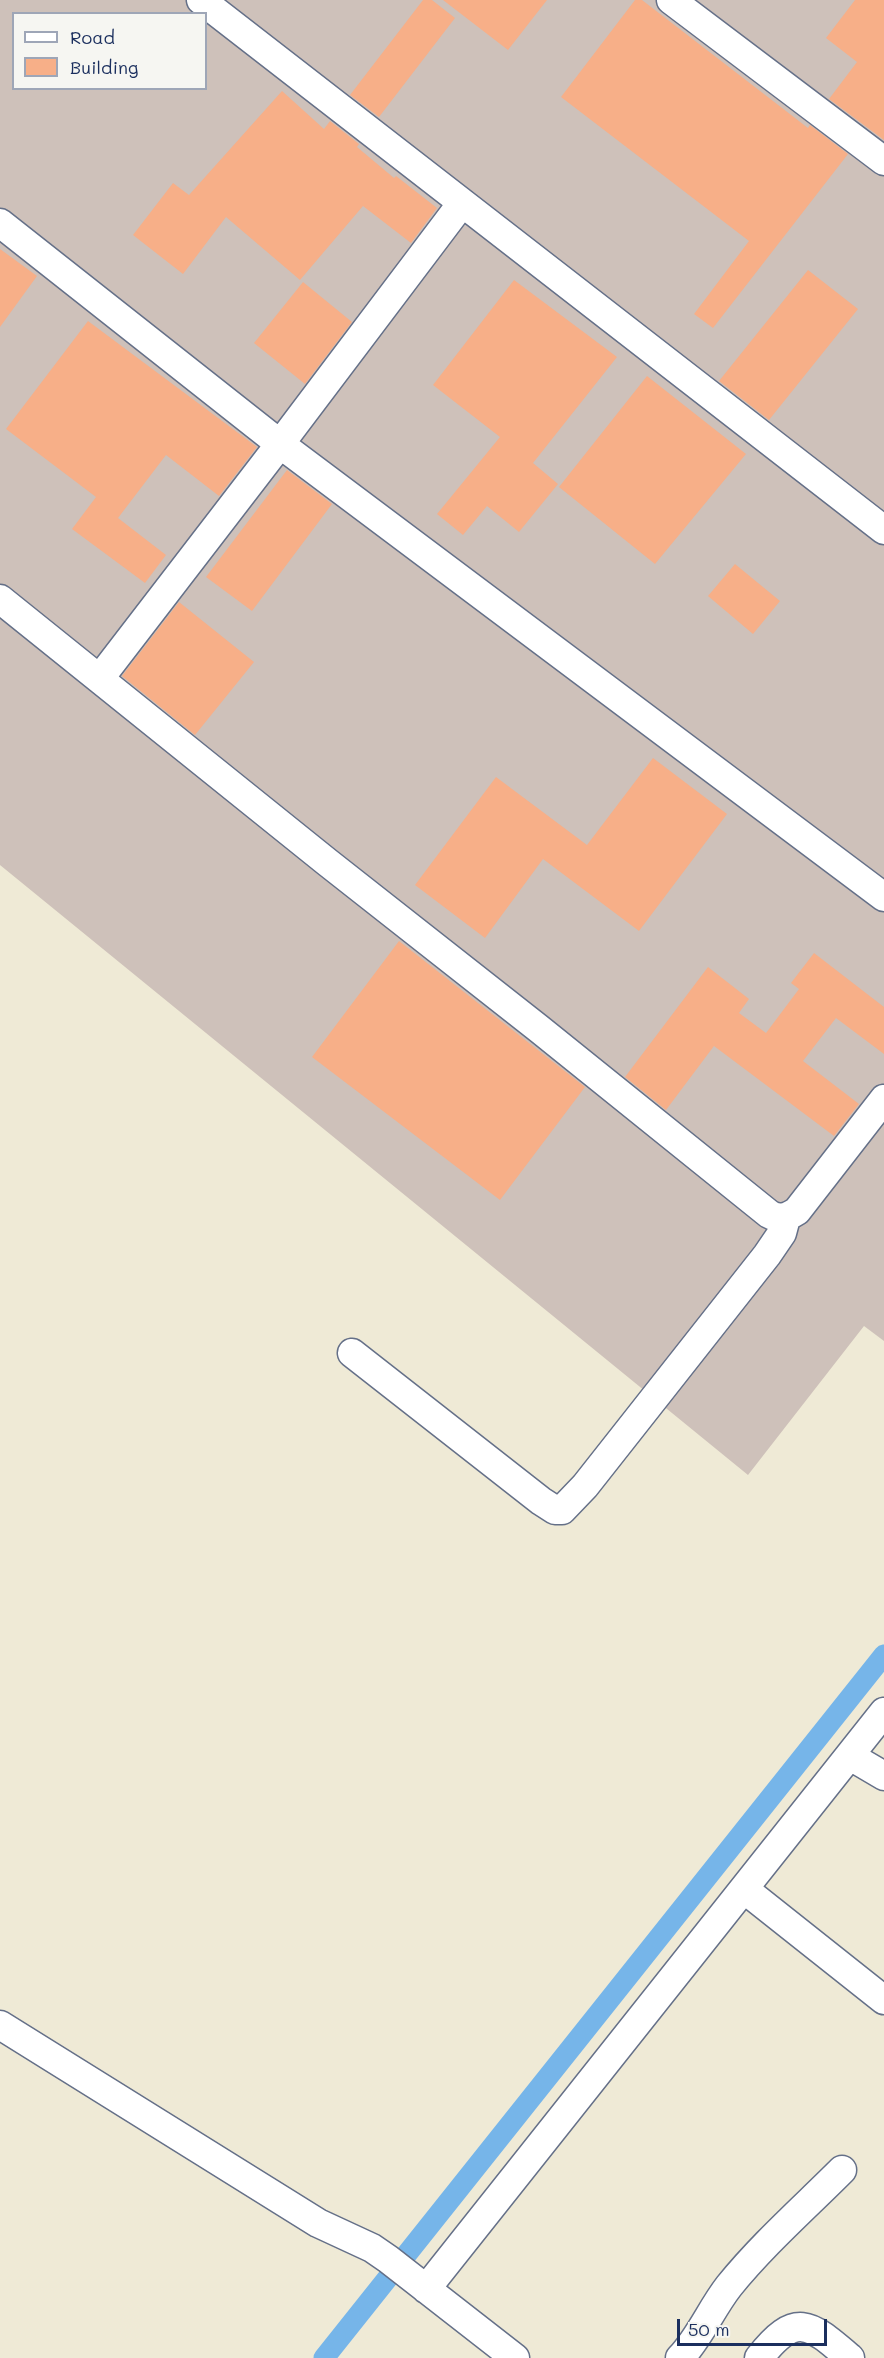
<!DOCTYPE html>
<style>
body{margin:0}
#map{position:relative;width:884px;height:2358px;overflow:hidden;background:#efead6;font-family:Mali,sans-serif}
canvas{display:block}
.legend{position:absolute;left:12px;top:12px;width:195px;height:78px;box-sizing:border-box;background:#f6f6f2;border:2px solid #9ea6b7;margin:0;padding:8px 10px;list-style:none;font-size:18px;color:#1b2f5e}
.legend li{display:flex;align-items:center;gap:12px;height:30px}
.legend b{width:30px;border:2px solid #9ea6b7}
.scale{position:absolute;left:677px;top:2319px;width:150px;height:27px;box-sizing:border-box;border:3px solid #1b2f5e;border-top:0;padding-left:8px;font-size:18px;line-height:21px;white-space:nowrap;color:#1b2f5e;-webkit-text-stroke:4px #f6f6f2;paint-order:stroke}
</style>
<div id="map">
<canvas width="884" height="2358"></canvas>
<ul class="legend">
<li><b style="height:8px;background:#fff"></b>Road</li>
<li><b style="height:16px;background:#f7af88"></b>Building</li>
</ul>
<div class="scale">50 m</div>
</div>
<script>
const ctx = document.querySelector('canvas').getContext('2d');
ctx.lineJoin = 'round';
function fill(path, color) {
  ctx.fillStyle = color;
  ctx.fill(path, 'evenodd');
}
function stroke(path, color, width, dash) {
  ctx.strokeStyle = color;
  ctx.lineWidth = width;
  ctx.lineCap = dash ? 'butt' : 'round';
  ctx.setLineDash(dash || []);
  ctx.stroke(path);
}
const industrial = new Path2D(`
 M0,0H884V1341L864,1326L748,1475L0,865ZM14,14H206V88H14Z`);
const canal = new Path2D(`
 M324,2358L884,1655`);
const building = new Path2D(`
 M423,0H432L455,18L379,117L350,95Z
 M443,0H547L508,50Z
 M635,0H642L808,128L810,125L848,154L713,328L694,314L749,241L561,97Z
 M855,0H884V140L829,99L857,62L826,38Z
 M282,91L324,129L330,121L359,144L357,147L394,178L396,176L437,208L411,243L363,206L300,280L226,217L183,274L133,235L173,183L189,195Z
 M0,249L37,276L0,327Z
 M808,270L858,309L769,420L719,381Z
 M514,280L617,357L533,463L558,484L519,532L487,506L463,535L437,514L500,437L433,385Z
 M303,282L352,322L305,384L254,343Z
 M88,321L257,447L219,496L166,455L118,518L166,555L145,583L72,529L96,497L6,429Z
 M647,376L746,454L655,564L559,487Z
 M287,470L332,504L252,611L206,577Z
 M735,564L780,601L753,634L708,596Z
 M179,602L254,662L195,735L122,676Z
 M653,758L727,814L639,931L543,859L485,938L415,885L496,777L587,845Z
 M399,941L585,1087L500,1200L312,1057Z
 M814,953L884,1007V1054L836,1018L803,1061L859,1104L834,1136L714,1046L666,1110L625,1077L708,967L749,999L739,1013L766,1033L799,989L791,983Z`);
const minor = new Path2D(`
 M201,0L884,530
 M671,0L884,161
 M0,223L280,444L884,897
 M0,599L327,862L538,1028L769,1214C780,1220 786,1218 797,1211L884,1099
 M100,678L280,444L462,203
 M352,1353L541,1501L555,1510H562L585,1486L767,1255L782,1233L786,1218
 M850,1756L884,1776
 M744,1889L884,2000
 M0,2025L318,2223L372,2248L388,2259L515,2358
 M426,2289L884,1712
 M680,2358C700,2337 711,2309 729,2286C763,2244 804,2208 842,2170
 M759,2358C796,2311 809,2323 850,2358`);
fill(industrial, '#cec1ba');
stroke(canal, '#76b5e9', 21);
fill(building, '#f7af88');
stroke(minor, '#657088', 31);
stroke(minor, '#fff', 28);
</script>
